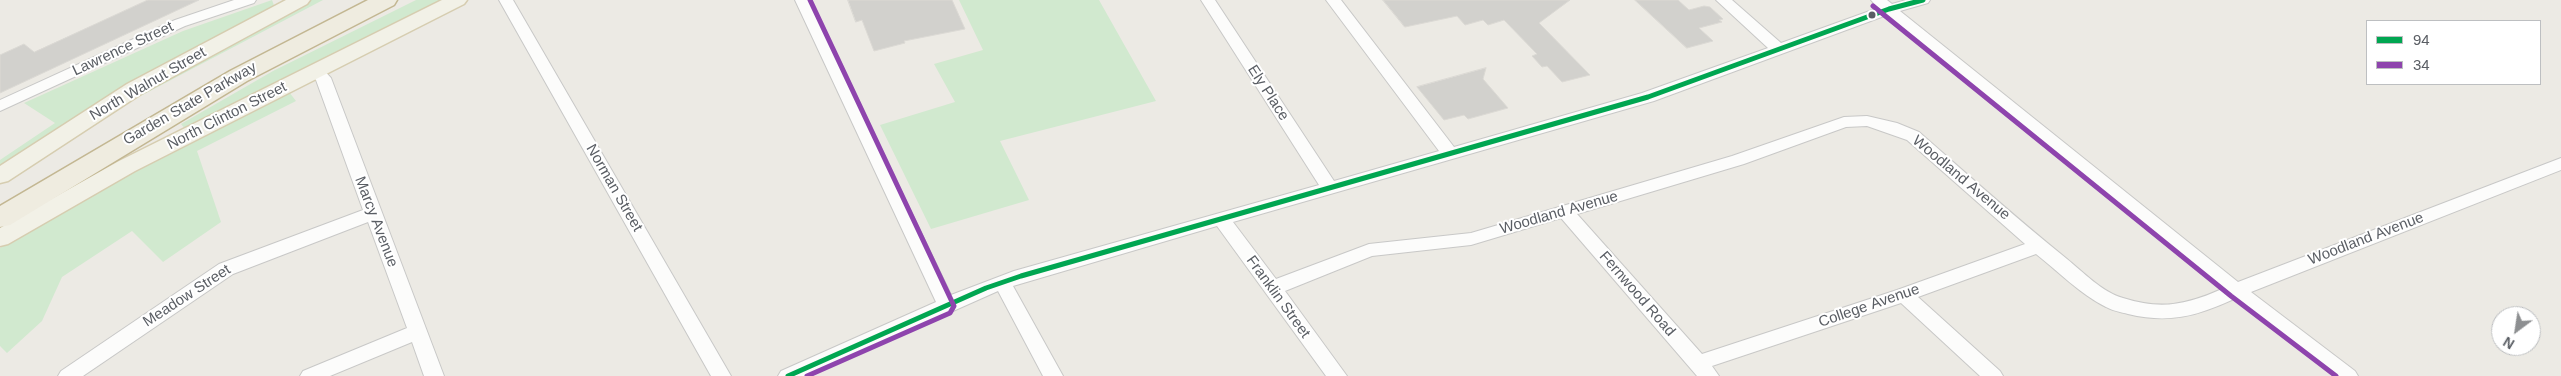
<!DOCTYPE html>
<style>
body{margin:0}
#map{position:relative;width:2561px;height:376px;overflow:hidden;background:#eceae4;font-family:Arial,sans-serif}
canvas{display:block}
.legend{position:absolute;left:2366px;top:20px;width:175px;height:65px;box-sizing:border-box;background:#fff;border:1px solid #bdbfc1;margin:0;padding:6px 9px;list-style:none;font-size:15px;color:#5a5e64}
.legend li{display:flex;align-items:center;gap:10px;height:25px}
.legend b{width:25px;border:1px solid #bdbfc1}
.north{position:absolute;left:2491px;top:306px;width:50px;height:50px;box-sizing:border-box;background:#fff;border:1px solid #bdbfc1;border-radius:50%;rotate:211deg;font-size:14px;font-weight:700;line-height:20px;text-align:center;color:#5a5e64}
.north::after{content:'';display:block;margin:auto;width:18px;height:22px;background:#8d8f91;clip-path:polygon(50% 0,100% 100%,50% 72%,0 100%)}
</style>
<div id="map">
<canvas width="2561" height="376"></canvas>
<ul class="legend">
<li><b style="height:6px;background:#00a651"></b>94</li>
<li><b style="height:6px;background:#8e44ad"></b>34</li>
</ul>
<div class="north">N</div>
</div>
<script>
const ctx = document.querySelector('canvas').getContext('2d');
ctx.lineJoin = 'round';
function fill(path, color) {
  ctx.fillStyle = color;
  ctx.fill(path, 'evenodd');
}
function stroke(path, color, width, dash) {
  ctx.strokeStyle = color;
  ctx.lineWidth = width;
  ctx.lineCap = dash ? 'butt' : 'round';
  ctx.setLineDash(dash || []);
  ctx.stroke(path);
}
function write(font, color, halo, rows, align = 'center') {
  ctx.font = font + ' Arial,sans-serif';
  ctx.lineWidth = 4;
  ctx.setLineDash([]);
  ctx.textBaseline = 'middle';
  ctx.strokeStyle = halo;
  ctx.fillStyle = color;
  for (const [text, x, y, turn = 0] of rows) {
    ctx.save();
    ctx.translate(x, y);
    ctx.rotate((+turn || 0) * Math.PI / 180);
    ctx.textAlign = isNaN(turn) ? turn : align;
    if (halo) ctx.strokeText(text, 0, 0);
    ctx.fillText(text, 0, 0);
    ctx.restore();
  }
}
const green = new Path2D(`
 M272,0L275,8L0,168V160L55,123L24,103L183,31Z
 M311,0H323L133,100L117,104Z
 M416,0H447L186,130L181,124L273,71Z
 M959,0H1099L1156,101L1000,141L1029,200L931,229L880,125L955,102L934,64L983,50Z
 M289,92L296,101L197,151L221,222L163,262L132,231L62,277L42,321L7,353L0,346V248L157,157Z`);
const building = new Path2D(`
 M148,0H199L0,93V55L24,44L34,52Z
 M848,0H952L965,29L904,41L905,43L874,51L862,20L856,22Z
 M1383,0H1570L1539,23L1590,75L1562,82L1547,66L1542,67L1532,56L1537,54L1504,20L1488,25L1483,20L1465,25L1457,16L1405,27Z
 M1635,0H1678L1689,10L1704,6L1710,7L1723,19L1719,20L1722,22L1699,28L1713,41L1687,48Z
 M1486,68L1483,79L1508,108L1468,119L1464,115L1444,120L1417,87Z`);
const minor = new Path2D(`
 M234,0H256L254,3L185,26L0,111V100L175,20Z
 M499,0H513L731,376H711Z
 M795,0H809L951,295L1014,271L1319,185L1201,0H1215L1334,181L1439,151L1326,0H1341L1454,147L1642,93L1768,48L1716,0H1732L1781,43L1878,8L1871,0H1887L1892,4L1906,0H1930L1928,3L1900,11L2238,282L2561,158V170L2251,292L2355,371L2358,376H2334L2234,299C2197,316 2169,324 2128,314C2121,312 2113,311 2106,307C2080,294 2059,272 2036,254L1918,297L2000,371L2003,376H1980L1901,303L1712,366L1719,376H1697L1561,218L1471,245L1372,256L1285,291L1347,376H1326L1217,226L1013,286L1063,376H1043L998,291L807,376H778L781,371L936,302ZM1887,15L2222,289C2186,305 2161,310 2123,298C2102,292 2083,272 2067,259C2016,218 1968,175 1919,132L1897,123L1867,116L1844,117L1732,156L1471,233L1369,244L1276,279L1233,222L1654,101ZM1867,126L1907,140L2025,244L1897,290L1702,354L1577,214L1744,164L1846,127Z
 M316,66L322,68L331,78L444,376H424L412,342L330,376H300L303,371L407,328L368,222L233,274L83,376H58L61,371L219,264L363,210L316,80L308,71Z`);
const major = new Path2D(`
 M286,0H310L307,4L141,94L8,181L0,183V166L127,84Z
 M442,0H467L464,4L135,171L8,244L0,246V228L119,161Z`);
const highway = new Path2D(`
 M368,0H397L394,5L247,81L10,225L0,227V206L230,71Z`);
const bus1 = new Path2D(`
 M788,376L986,288L1021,276L1648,97L1889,9L1923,0`);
const bus2 = new Path2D(`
 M1873,6L2231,296L2336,376
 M807,376L950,313L954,306L810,0`);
const markers = [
 [1872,15,4.5,"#5a5e64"]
];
const streetNames = [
 ["Lawrence Street",123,49,-25],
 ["North Walnut Street",148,84,-30],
 ["Ely Place",1268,93,57],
 ["Garden State Parkway",190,104,-30],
 ["North Clinton Street",227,116,-27],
 ["Woodland Avenue",1961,178,40],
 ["Norman Street",614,188,60],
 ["Woodland Avenue",1559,213,-16],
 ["Marcy Avenue",376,222,69],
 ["Woodland Avenue",2366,239,-21],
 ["Fernwood Road",1637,294,49],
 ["Meadow Street",187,296,-33],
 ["Franklin Street",1278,297,54],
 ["College Avenue",1869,306,-19]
];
fill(green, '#d1e9cf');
fill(building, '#d2d1cd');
stroke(building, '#dbd9d4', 1);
stroke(minor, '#c8c8c7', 2);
stroke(major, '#d6cdb0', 3);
stroke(highway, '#c3b792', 3);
fill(minor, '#fcfcfb');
fill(major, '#f2f1e7');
fill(highway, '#efece0');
stroke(bus1, '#00a651', 5);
stroke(bus2, '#8e44ad', 5);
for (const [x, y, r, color] of markers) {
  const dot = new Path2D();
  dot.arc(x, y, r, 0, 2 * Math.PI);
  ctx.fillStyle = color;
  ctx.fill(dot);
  stroke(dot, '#fff', 2);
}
write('15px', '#5a5e64', '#fff', streetNames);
</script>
